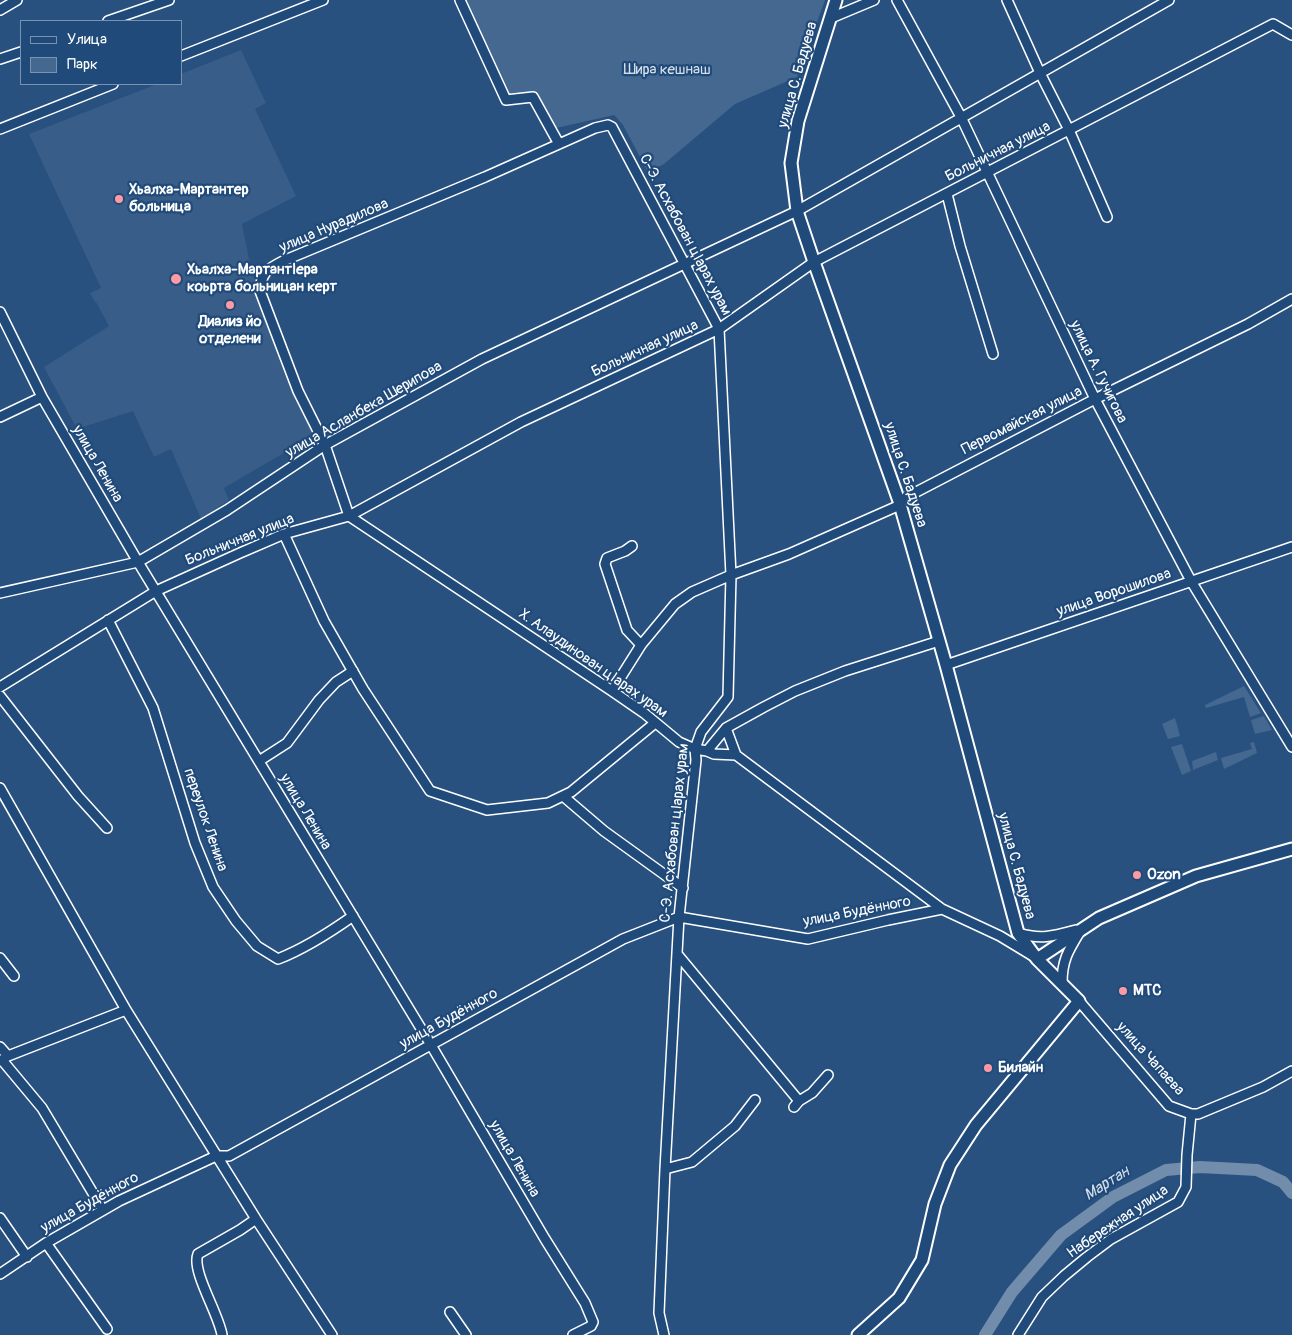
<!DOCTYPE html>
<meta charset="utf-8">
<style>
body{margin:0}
#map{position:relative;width:1292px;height:1335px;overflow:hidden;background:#28517f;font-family:Pangolin,sans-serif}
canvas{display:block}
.legend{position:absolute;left:20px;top:20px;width:162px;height:65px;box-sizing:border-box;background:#1f4a7a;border:1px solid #7992af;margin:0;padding:6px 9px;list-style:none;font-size:15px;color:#fff}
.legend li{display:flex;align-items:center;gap:10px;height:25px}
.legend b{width:25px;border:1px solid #7992af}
</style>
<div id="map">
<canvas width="1292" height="1335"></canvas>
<ul class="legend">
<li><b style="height:6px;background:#1f4a7a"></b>Улица</li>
<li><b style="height:14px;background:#446890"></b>Парк</li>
</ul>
</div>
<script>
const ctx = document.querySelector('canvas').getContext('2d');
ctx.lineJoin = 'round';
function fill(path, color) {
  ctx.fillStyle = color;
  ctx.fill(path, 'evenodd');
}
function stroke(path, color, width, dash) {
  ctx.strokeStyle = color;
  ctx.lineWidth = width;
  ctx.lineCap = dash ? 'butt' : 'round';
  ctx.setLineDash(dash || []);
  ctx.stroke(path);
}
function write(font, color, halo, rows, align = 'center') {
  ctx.font = font + ' Pangolin,sans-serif';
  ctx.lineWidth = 4.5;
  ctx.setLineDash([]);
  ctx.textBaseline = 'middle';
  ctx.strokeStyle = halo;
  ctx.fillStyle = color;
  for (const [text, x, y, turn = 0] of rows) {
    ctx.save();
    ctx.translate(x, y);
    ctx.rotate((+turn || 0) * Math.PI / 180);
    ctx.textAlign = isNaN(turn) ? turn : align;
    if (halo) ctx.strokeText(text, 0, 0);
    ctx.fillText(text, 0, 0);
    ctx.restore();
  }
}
const built = new Path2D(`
 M241,50L266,103L255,109L296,196L242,224L251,269L268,316L318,433L224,488L229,500L201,519L171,449L154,457L133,411L77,429L44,367L109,326L96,302H95L90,293L101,288L29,134L157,84H181V74Z`);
const green = new Path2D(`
 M467,0H825L797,77L735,104L664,164L648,172L623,125L614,115L556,128L534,92L509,96Z
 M1244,686L1261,713L1250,717L1244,697L1206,708L1205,705Z
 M1264,716L1272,730L1255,734L1251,720Z
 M1175,718L1180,736L1168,739L1162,724Z
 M1254,742L1257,753L1224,769L1221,758L1252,749L1250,743Z
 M1182,744L1191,771L1182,775L1171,747Z
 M1216,752L1218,760L1193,770L1192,761Z`);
const river = new Path2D(`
 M985,1335L1012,1292L1061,1235L1113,1197L1166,1170L1200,1167L1257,1170L1283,1182L1292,1193`);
const minor = new Path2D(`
 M460,0L506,100L533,97L559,144
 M897,0L961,117L1095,399L1191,581L1292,747
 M1007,0L1040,73L1069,130L1107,217
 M0,10L17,0
 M831,18L874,0
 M108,21L169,0
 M181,56L323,0
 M0,59L21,52
 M0,129L113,84
 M947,194L960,246L993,354
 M0,312L42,397L138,562L431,1045L545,1239L585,1303L593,1322L591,1326L573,1335
 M0,417L42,397
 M899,501L1095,399L1248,324L1292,299
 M284,534L324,621L363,689L430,791L487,810L548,803L571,792L655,723
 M632,546L625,551L607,558L605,564L627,630L641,645
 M0,593L138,562L227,510L325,445L482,359L797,211L1169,0
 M108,620L153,708L195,843L213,887L236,921L257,946L278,959C306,948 329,933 353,916
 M946,665L1292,547
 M0,687L156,591L240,553L284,534L349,516L521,422L719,329L814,262L1273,24L1292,35
 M612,691L641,645L675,604L692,592L731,575L789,554L900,505
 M0,696L78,796L107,828
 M726,728L736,755
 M707,751L726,728L764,707L795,691L845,671L939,641
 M259,761L287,743L319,700L336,682L353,671
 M0,788L126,1010L256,1219L332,1335
 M563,796L604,831L683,888
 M1018,933C1041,940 1054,936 1076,930
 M678,955L799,1101L794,1107
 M0,958L14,976
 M1062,983C1062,961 1068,951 1079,933
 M1079,1001L1169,1106L1191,1114H1198L1263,1087L1292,1071
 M0,1047L8,1056
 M2,1060L42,1108L103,1210
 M0,1061L8,1056L126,1010
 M799,1101L812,1093L828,1075
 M665,1169L692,1162L735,1126L755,1100
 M0,1218L27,1257
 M46,1243L107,1329
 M0,1274L46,1243L119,1201L216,1156H229L623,939L679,917L808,939L888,920L942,909
 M450,1312L466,1335
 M222,1335C219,1314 191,1271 198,1254L240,1230L256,1219
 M664,1335L659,1313L665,1169L679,917L696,760L695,749L701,732L728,697L731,575L719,329L612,127L608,125L595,128L485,177L283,261C267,269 261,273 260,291L298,391L325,445L349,516L612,691L644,713L679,742L695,749L707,751L714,754L736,755L942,909L1000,936L1033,956
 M1018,1335L1042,1297L1064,1276L1087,1257L1111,1239L1178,1202L1186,1187L1187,1155L1191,1114`);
const major = new Path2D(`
 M836,0L798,121L791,163L797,211L814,262L899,501L946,665L1018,933L1037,959L1079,1001L976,1125L950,1165L935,1204L922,1260L899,1298L858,1335
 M1037,959L1099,918L1196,876L1292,849`);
const markers = [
 [119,199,5,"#ff9aa2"],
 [176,279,6,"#ff9aa2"],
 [230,305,5,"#ff9aa2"],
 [1137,875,5,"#ff9aa2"],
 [1123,991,5,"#ff9aa2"],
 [988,1068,5,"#ff9aa2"]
];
const parkNames = [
 ["Шира кешнаш",667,70]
];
const streetNames = [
 ["улица С. Бадуева",798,75,-74],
 ["Больничная улица",998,152,-27],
 ["улица Нурадилова",334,226,-23],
 ["С-Э. Асхабован цIарах урам",685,235,62],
 ["Больничная улица",645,349,-25],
 ["улица А. Гучигова",1098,372,64],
 ["улица Асланбека Шерипова",364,410,-30],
 ["Первомайская улица",1022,421,-27],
 ["улица Ленина",97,464,60],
 ["улица С. Бадуева",905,475,72],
 ["Больничная улица",240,540,-22],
 ["улица Ворошилова",1114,593,-19],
 ["Х. Алаудинован цIарах урам",593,664,35],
 ["улица Ленина",305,812,59],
 ["переулок Ленина",205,820,71],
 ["С-Э. Асхабован цIарах урам",675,833,-84],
 ["улица С. Бадуева",1016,866,75],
 ["улица Будённого",857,912,-11],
 ["улица Будённого",449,1019,-29],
 ["улица Чапаева",1150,1059,48],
 ["улица Ленина",514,1159,60],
 ["улица Будённого",90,1203,-29],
 ["Набережная улица",1118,1222,-34]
];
const poiNames = [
 ["Хьалха-Мартантер",129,190],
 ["больница",129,207],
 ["Хьалха-МартантIера",187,270],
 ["коьрта больницан керт",187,287],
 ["Диализ йо",230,322,"center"],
 ["отделени",230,339,"center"],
 ["Ozon",1147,875],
 ["МТС",1133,991],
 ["Билайн",998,1068]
];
const waterNames = [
 ["Мартан",1107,1184,-32]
];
fill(built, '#375d88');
fill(green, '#446890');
stroke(river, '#718dab', 12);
stroke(minor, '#fff', 12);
stroke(major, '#fff', 15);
stroke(minor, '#1f4a7a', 9);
stroke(major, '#1f4a7a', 11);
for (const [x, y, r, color] of markers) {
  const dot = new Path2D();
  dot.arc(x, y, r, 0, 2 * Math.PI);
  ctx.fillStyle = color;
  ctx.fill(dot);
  stroke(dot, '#1f4a7a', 2);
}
write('15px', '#dae1e9', '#1f4a7a', parkNames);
write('15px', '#fff', '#1f4a7a', streetNames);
write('bold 15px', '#fff', '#1f4a7a', poiNames, 'left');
write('italic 16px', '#d4dde6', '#1f4a7a', waterNames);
</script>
